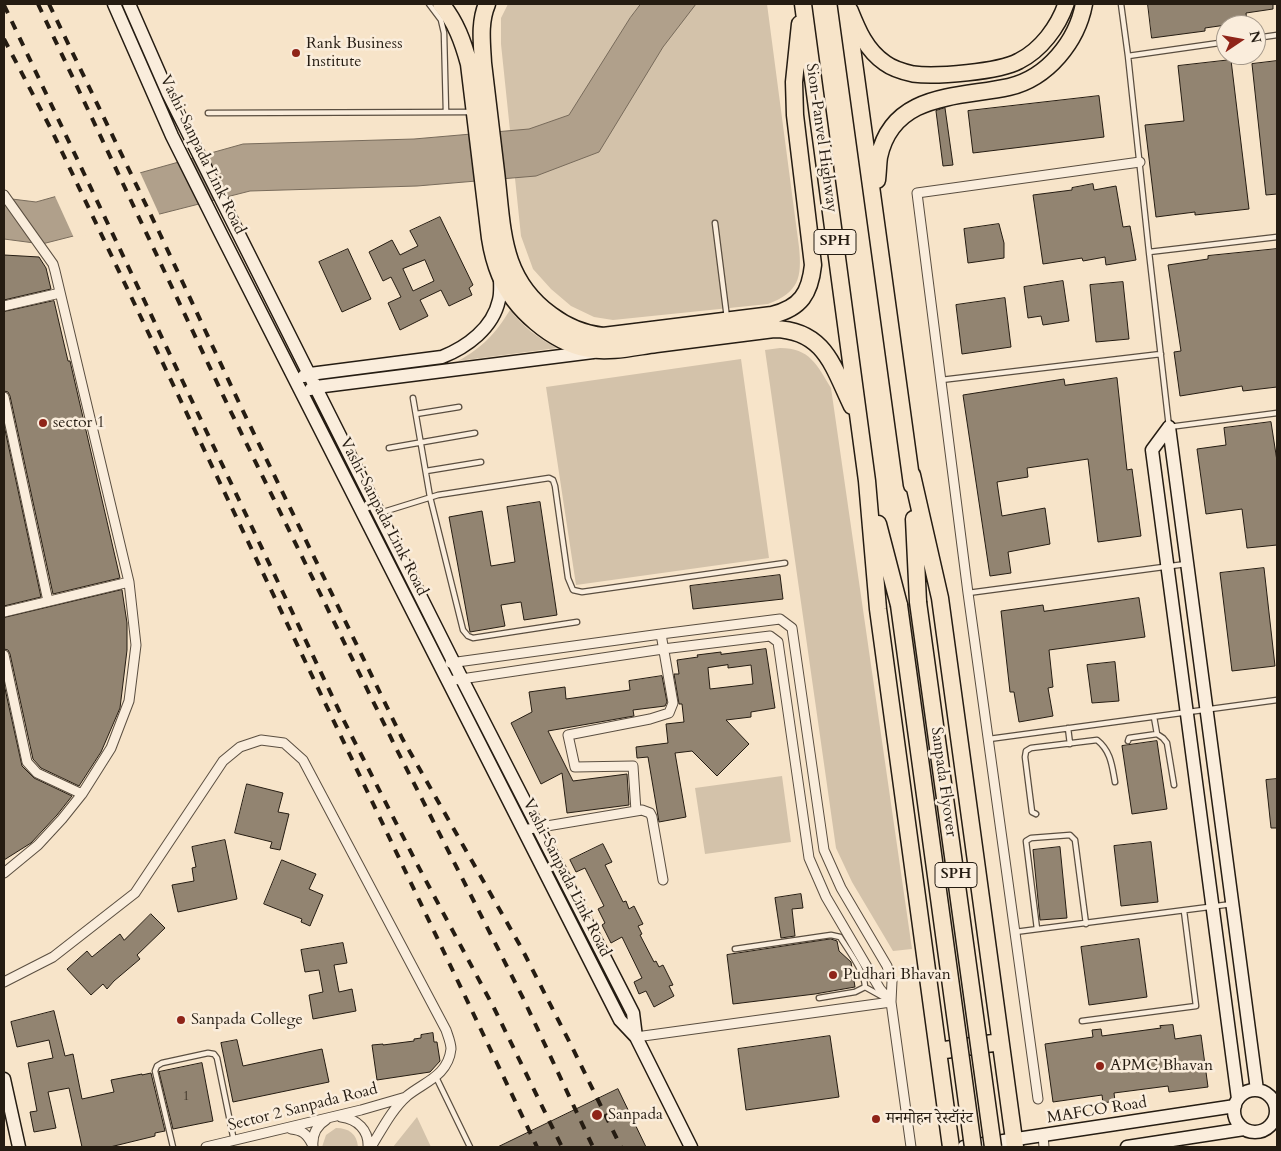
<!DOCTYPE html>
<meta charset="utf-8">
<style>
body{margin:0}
#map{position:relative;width:1281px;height:1151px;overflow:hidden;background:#f7e4c9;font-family:Cardo,serif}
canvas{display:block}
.frame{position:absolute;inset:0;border:5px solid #251c12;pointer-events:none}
.north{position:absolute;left:1216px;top:15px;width:50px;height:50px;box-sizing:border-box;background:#faeddc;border:1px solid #a5998b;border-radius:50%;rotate:78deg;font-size:14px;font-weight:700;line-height:20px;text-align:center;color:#251c12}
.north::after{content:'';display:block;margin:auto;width:18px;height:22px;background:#8f2418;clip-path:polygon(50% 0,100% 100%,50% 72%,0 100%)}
</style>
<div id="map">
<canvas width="1281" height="1151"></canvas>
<div class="frame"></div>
<div class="north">N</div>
</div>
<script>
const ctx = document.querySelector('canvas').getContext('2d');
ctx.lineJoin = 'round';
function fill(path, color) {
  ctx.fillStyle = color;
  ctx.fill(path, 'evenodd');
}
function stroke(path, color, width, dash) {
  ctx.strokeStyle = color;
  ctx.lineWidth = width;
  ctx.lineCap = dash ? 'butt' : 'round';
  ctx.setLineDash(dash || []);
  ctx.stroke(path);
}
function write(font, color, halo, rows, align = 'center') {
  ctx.font = font + ' Cardo,"Noto Serif Devanagari",serif';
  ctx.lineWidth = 5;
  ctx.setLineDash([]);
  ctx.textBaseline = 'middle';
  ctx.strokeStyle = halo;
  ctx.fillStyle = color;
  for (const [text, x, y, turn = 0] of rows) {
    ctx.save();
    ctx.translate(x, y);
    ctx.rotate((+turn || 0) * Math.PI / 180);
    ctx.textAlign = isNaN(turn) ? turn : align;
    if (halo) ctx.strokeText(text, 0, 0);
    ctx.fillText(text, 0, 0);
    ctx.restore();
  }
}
const green = new Path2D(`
 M508,4H767L799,247C802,278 799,292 768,304L613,320L594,317L571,306L551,289L533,269L521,236L501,44V18Z
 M510,310C523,327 538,338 557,348L458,361C483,347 495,334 510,310Z
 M780,348C810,348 817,365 831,388L912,949L893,951L852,882L836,848L765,350Z
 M741,359L769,558L576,585L546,387Z
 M782,776L791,842L705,854L695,788Z
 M417,1117L431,1147H393Z
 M336,1128C349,1128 357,1134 358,1147H322L326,1135Z`);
const water = new Path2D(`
 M641,4H696L663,47L599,152L536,176L417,186L250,191L42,244L4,239V198L36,202L243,144L414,139L529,129L569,115L630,18Z`);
const pier = new Path2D(`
 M139,170L160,216L74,238L54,194Z`);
const building = new Path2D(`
 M1148,4H1273V9L1246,13L1247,22L1205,28V31L1152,38Z
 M1231,60L1249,209L1195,215V212L1156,217L1145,125L1184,121L1178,66Z
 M1277,61V194L1266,195L1252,64Z
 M1099,96L1104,137L973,153L968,111Z
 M945,108L953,165L943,166L936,111Z
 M1093,184L1094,190L1116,186L1123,227L1130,226L1136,260L1106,265L1105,257L1083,261L1082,258L1043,264L1033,195L1072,190V188Z
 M440,217L473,285L469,288L472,295L449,306L441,290L420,300L428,316L400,330L388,303L401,297L391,277L383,281L369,252L392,240L400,255L418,246L410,231ZM425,260L434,281L413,291L403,269Z
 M999,224L1004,243V258L968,263L964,229Z
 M348,249L371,299L342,312L319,262Z
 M1277,249V387L1243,391L1242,386L1180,396L1174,352L1181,351L1168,265L1208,259V256Z
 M4,255L39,257L46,268L51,289L4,300Z
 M1063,281L1069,321L1043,325L1041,316L1028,318L1024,287Z
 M1123,282L1129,339L1096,342L1090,285Z
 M1005,298L1011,347L962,354L956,305Z
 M54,301L68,361H70L120,578L53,594L10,396L8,392L4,391V312Z
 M1117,378L1127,470L1132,469L1141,536L1098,542L1088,459L1027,468L1028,477L997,482L1002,516L1045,508L1050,544L1008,552L1011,573L990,576L963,395L1064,379L1065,385Z
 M1271,422L1277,461V545L1247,548L1242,509L1206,514L1197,449L1226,445L1224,428Z
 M4,425L41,597L4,606Z
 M540,502L557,615L524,620L521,602L501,605L505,626L470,632L449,517L482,511L491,566L515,562L507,507Z
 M1264,568L1275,666L1232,671L1220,573Z
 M780,575L783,599L693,609L690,586Z
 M122,590L127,623V650L120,708L101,752L79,786L41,768L33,759L10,654L8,650L4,649V618Z
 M1139,598L1145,637L1049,650L1053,687L1048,688L1053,716L1019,722L1014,692H1010L1001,611L1043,605L1044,611Z
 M766,649L775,708L751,712V717L726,720L749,744L717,776L692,751L675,753L686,817L659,822L648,757L637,758L636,747L668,743L666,724L684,722L682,704H679L674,674H679L677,660L698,657L697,655L721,652V654ZM728,665V668L751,665L753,684L710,689L708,668Z
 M1115,662L1119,701L1092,703L1087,665Z
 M662,676L667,702L665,706L633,710L634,716L548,731L573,781L627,774L629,805L567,813L562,773L541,784L511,723L532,712L529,692L565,687L566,699L630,690L629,681Z
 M4,684L22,766L34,778L72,796L57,815L31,843L4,860Z
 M1157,741L1167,809L1132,814L1122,746Z
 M1277,779V828H1271L1266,780Z
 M247,784L283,793L278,812L289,814L280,850L270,848L272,842L235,833Z
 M225,840L237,899L178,912L172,885L194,881L192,868L196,867L192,847Z
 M1151,842L1158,902L1121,906L1114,846Z
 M603,844L612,862L605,865L623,902L626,901L629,909L634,906L643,924L638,926L642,934L640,935L654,962L656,961L659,967L663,965L673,985L669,986L674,996L654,1007L646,991L639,994L634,982L642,978L622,937L611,943L602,925L605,923L598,909L604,906L585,868L576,872L570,860Z
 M1060,847L1067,918L1040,920L1033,850Z
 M282,860L316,874L309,889L323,895L310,926L301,922L302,919L264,904Z
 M801,894L803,908L792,909L795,936L781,938L775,898Z
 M151,914L165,928L137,955L140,959L114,981L107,989L103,984L91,995L67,969L87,951L92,957L120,934L124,940Z
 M831,939L837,941L839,951L851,962L855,987L815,994L733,1004L727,955Z
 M1139,939L1147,997L1089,1005L1081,947Z
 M343,943L347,963L334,965L339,992L352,989L356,1011L313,1019L309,995L323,992L319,970L305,972L301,950Z
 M54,1011L65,1056L73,1054L82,1099L114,1092L111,1080L142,1074V1075L151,1073L165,1131L155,1133V1136L110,1147H82L69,1088L48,1092L56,1128L34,1132L30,1112L37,1111L28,1063L53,1058L49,1040L17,1047L11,1022Z
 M1173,1025L1175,1039L1201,1035L1208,1087L1169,1092L1168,1086L1114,1093L1115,1101L1103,1103L1102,1095L1053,1102L1045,1044L1093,1037L1092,1030L1101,1029L1102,1036L1161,1028L1160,1026Z
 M433,1033L434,1042H437L440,1061L430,1072L377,1080L372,1045L383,1044V1045L414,1041V1039L421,1038V1035Z
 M830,1036L839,1097L746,1110L738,1049Z
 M237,1040L243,1066L322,1049L329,1082L233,1102L221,1043Z
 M202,1063L213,1121L173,1129L159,1072Z
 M618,1089L646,1147H498Z`);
const lane = new Path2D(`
 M429,4L441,20L444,33L446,112
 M1121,4L1128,56
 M1256,38L1277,35
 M208,113L471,112
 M715,223L727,318
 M1277,237L1149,252L1169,427L1277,413
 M1149,252L1128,56L1226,42
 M941,380L1161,354
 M413,398L430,497L463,630L468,636L473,638L577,622
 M416,414L459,407
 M389,448L475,433
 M426,471L481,462
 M380,513L438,495L549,478L553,480L555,486L568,578L573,590L582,592L785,563
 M968,593L1186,564
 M1154,717L1157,734L1163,738L1167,743L1174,785
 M1068,728L1070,744
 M989,739L1277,700
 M1128,741L1129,738L1157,734
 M1036,814L1032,812L1025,757L1026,751L1031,748L1097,740C1111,751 1112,766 1115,782
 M1037,929L1026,841L1031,838L1070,835L1075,840L1086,924
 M1015,932L1232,904
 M735,949L831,935L840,937C848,950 865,972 865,987L855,992L819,998
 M865,987L883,997
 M1082,1021L1196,1006L1184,911
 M436,1077L470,1147
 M173,1147L155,1071L157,1066L162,1063L208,1053L214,1054L217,1058L234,1141`);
const street = new Path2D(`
 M4,195L53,264L55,271L129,582L136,645L129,701L111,748L82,794L62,819L38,845L4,873
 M4,306L60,293
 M4,397L48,601
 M4,612L129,582
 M4,655L27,762L37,773L82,794
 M450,663L661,634L780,619L792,628L824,850L841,888L887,966L892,981L891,1002L911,1147
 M448,681L663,649L770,636L778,642L809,858L826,897L880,989L891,1002
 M636,811L633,766L575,767L568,735L650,719L669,713L673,703L661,634
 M523,830L642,810L650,813L652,817L663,880
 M4,982L53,957L135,893L223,761L240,747L261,740L284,743L303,760L446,1030C448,1036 451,1043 451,1049C448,1076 424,1082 407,1096C392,1109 381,1131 371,1147
 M636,1037L891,1002
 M1038,1099L968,593L917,193L1140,162
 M341,1117C357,1119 369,1130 368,1147
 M291,1129C302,1130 307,1134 312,1144
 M1043,1135L1044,1147
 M206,1147L361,1110L406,1097
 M313,1147C312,1136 316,1126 326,1120`);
const secondary = new Path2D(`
 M114,4L172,136L220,232L620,1020L636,1037
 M129,4L168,93L462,679L633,1013L636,1037L691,1147
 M304,376L310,374L442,357C467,347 493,328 499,300C501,293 500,283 500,276
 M311,389L316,387L593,352
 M1169,427L1152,450L1238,1099
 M1169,427L1257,1090
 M4,1079L19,1147
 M1234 1111a21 21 0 1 1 42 0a21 21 0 1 1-42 0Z
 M964,1147L1235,1106
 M1127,1147L1244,1129`);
const primary = new Path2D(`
 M850,10C858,30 866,50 885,63C893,69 904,72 913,74C936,77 999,72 1019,61C1041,50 1058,27 1066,4`);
const highway = new Path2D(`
 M441,4C456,22 463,42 469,64L490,238C492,251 495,263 500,275C514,309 552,342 588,349C610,353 634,347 656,344C696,339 735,334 774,329C825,330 833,367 852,406
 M487,4C479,23 482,43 483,63C487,99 492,136 496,172C503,229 500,278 551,315C567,327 583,334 603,336L772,315C801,308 810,293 813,265L795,115L794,82L800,24
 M803,4L867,481L878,609L951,1147
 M846,4L912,485
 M877,180C878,172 878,164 879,157C893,92 959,98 1009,87C1048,78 1077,41 1084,4
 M912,475L940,598L1015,1147
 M914,519L918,602
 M878,524L899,605
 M938,1051L1000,1042`);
const rail = new Path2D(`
 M38,4L230,410L395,746L523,998L593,1147
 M49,4L160,234L242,409L402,738L522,949L573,1049L621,1147
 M4,5L343,719L417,864L494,1008L562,1147
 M4,39L52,131L537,1147`);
const highwayBridge = new Path2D(`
 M918,602L993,1147
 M899,605L973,1147`);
const markers = [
 [296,53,5,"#8f2418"],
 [43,423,5,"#8f2418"],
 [833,975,5,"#8f2418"],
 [181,1020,5,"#8f2418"],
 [1100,1066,5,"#8f2418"],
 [597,1115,6,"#8f2418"],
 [876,1119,5,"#8f2418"]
];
const numberNames = [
 ["1",186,1097]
];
const shields = [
 [835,242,42],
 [956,875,42]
];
const shieldNames = [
 ["SPH",835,242],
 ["SPH",956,875]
];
const poiNames = [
 ["Rank Business",306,44],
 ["Institute",306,62],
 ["sector 1",53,423],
 ["Pudhari Bhavan",843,975],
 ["Sanpada College",191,1020],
 ["APMC Bhavan",1110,1066],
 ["Sanpada",608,1115],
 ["मनमोहन रेस्टॉरंट",886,1119]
];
const streetNames = [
 ["Sion-Panvel Highway",821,138,82],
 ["Vashi-Sanpada Link Road",202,155,64],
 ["Vashi-Sanpada Link Road",383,517,63],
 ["Sanpada Flyover",943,782,82],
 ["Vashi-Sanpada Link Road",566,878,63],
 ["Sector 2 Sanpada Road",303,1108,-14],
 ["MAFCO Road",1097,1111,-9]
];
fill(green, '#d3c2aa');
fill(water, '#b0a08b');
stroke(water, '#786b5b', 1);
fill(pier, '#f7e4c9');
fill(building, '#928471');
stroke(building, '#251c12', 1);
stroke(lane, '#5a4e40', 7);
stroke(street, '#5a4e40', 11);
stroke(secondary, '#251c12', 15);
stroke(primary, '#251c12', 18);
stroke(highway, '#251c12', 19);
stroke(lane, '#faeddc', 4.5);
stroke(street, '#faeddc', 9);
stroke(secondary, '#faeddc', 12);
stroke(primary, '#f7e4c9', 15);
stroke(highway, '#f7e4c9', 16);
stroke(rail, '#251c12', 4, [9, 9]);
stroke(highwayBridge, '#251c12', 19, []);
stroke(highwayBridge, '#f7e4c9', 16);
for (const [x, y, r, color] of markers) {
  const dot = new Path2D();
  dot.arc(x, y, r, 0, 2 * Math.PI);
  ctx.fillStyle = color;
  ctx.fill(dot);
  stroke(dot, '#faeddc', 2);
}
write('14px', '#40362a', null, numberNames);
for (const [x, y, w] of shields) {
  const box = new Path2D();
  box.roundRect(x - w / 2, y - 12.5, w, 25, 4);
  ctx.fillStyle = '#faeddc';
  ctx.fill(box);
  stroke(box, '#251c12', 1);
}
write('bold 15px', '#251c12', null, shieldNames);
write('16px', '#251c12', '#faeddc', poiNames, 'left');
write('16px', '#251c12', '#faeddc', streetNames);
</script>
